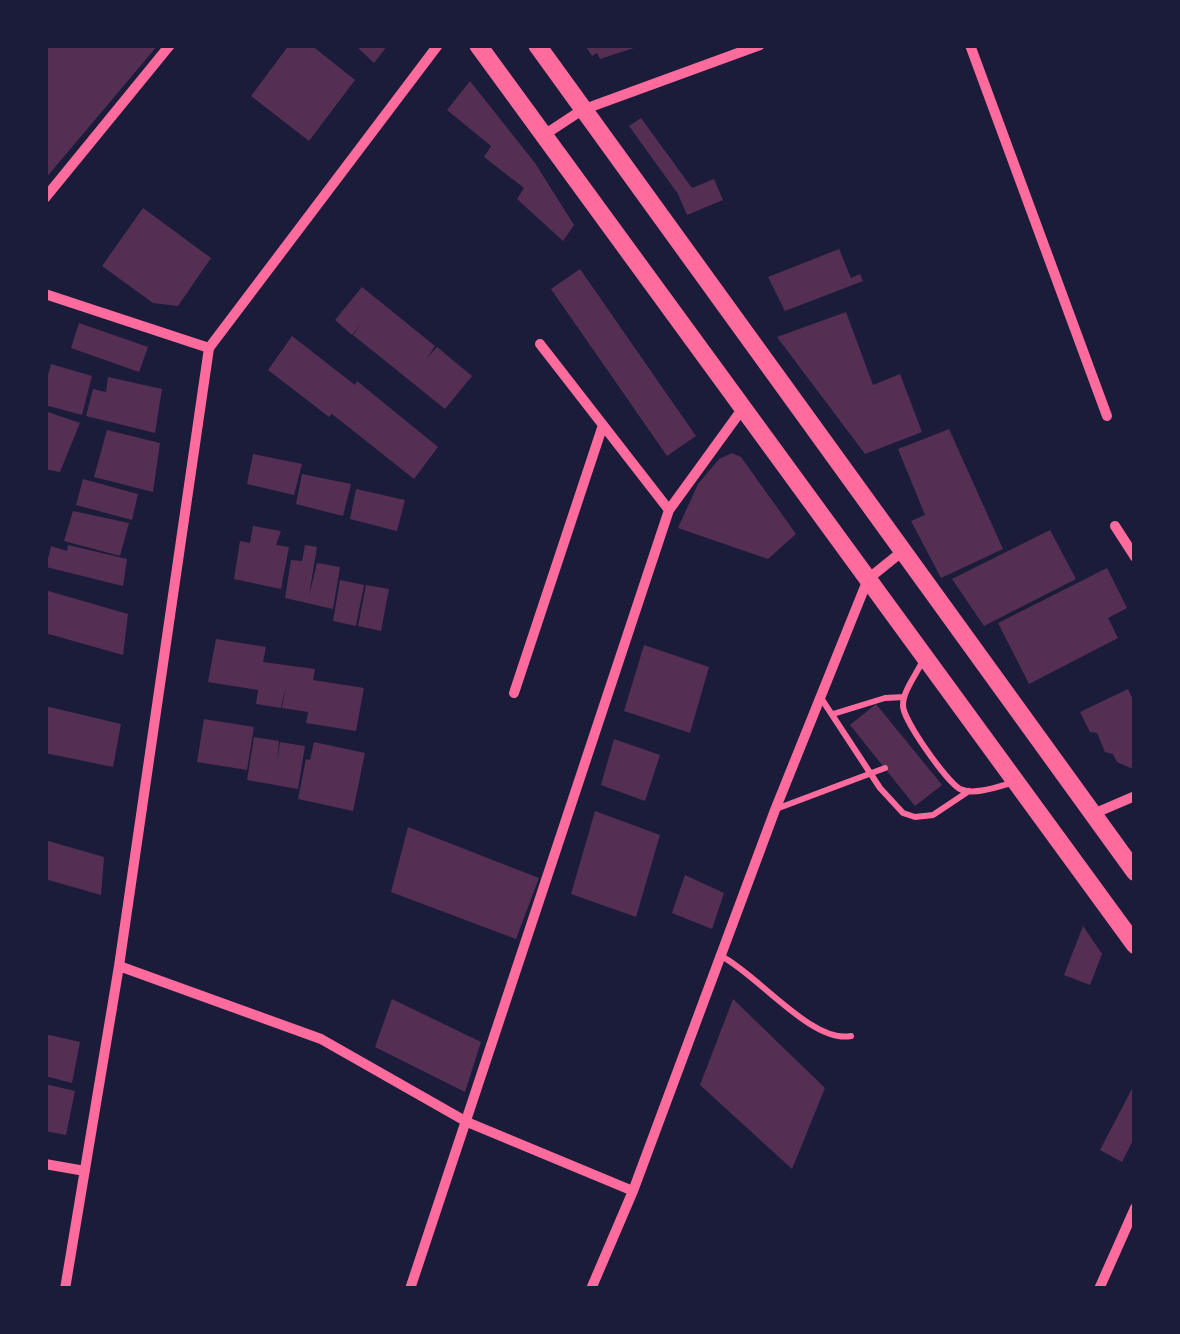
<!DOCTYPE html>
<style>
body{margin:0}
#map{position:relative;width:1180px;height:1334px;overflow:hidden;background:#1b1b3a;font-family:Jost,sans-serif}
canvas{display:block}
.frame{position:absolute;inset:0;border:48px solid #1b1b3a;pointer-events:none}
</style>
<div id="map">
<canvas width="1180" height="1334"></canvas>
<div class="frame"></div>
</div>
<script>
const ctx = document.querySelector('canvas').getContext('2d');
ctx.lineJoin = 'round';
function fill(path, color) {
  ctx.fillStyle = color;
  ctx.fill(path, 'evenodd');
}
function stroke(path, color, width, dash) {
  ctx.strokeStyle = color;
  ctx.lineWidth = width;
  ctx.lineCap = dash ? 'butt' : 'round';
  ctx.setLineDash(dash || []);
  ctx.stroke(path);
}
const building = new Path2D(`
 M45,45H158L45,179Z
 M289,45H311L355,80L309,141L251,96Z
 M355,45H388L374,63Z
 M585,45H639L640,46L600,59L597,53L592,56Z
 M470,81L535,163L574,225L563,241L517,199L524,188L484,157L491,146L447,110Z
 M641,118L692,188L714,179L723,200L687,215L678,194L629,126Z
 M143,208L211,258L178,306L153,303L102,266Z
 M839,249L851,278L860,274L863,281L785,311L768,277Z
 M580,269L696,436L667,456L551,289Z
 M362,287L435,346L427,358L437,347L472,376L445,409L353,335L361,324L352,335L335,320Z
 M846,312L873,385L900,374L922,432L865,454L777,337Z
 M79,323L148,347L139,372L71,348Z
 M292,336L355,385L357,381L438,447L414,479L332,414L329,417L268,370Z
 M51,364L92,376L82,415L45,405V386Z
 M108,377L162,389L155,433L86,416L93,389L106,392Z
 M45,411L80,423L60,472L45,469Z
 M949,429L1003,549L941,578L911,521L925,515L898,449Z
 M107,430L160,443L153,492L94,477Z
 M732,453L741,457L796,534L768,559L678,528L698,484L719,459Z
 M253,454L302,464L294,495L247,484Z
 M302,474L351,484L343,516L296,504Z
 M83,479L138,494L132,520L76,505Z
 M356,489L405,500L397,531L350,519Z
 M73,511L129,523L120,556L64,541Z
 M253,526L281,531L276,545L289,547L281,589L234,579L240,541L250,543Z
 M1050,530L1076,579L984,626L952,579Z
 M68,545L127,559L123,586L46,567L51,546L67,551Z
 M305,545L317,547L309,596L317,563L340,567L333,609L285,598L291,560L302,561Z
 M1107,568L1127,608L1108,618L1118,638L1029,684L998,623Z
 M340,580L364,585L356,626L333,621Z
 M366,585L389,589L381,631L358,626Z
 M45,590L128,614L123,655L45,633Z
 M216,639L266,647L263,662L315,669L313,680L364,688L356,731L306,723L308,712L282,708L286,686L281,708L256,704L258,690L208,682Z
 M644,645L709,667L690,733L624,711Z
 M1128,689L1135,704L1133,769L1117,762L1113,754L1105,752L1097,733L1090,732L1080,712Z
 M876,704L942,785L915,806L850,725Z
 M45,706L121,724L113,767L45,753Z
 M204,719L254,727L247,770L197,762Z
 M254,737L279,741L277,763L280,742L305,746L298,789L247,780Z
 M614,739L660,755L645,801L601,785Z
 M314,742L365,753L353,811L298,799L306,759L310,760Z
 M595,811L660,835L636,917L571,894Z
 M408,827L539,878L516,939L391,892Z
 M45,840L104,857L101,895L45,879Z
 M685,875L724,893L712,929L672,913Z
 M1083,926L1102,954L1090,985L1064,975Z
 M392,999L481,1042L465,1092L375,1047Z
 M733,999L825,1088L792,1169L700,1085Z
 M45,1034L80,1042L72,1083L45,1076Z
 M1135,1083V1136L1122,1162L1100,1150Z
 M45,1084L75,1091L66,1135L45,1131Z`);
const service = new Path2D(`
 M922,662C916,675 903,691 903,705C902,719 947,782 960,789C974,796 1000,786 1015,782
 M821,698L880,788L903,813L915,817L933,815L969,791
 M833,714L885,698L904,697
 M776,809L885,768
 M721,956C756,973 812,1044 851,1036`);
const minor = new Path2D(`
 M970,45L1107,416
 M544,135L582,110L760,45
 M45,198L170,45
 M45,294L209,348
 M540,344L669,510
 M1115,526L1135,557
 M514,693L603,425
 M1093,814L1135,796
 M119,966L321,1039L467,1122L633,1191
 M45,1164L85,1171
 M65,1289L119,966L209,348L438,45
 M410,1289L669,510L743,408
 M591,1289L633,1191L775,810L868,579L904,550
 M1099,1289L1135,1208`);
const secondary = new Path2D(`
 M478,45L1135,945
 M537,45L1135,872`);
fill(building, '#542f53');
stroke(service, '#ff6b9d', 6);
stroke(minor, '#ff6b9d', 10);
stroke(secondary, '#ff6b9d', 18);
</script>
